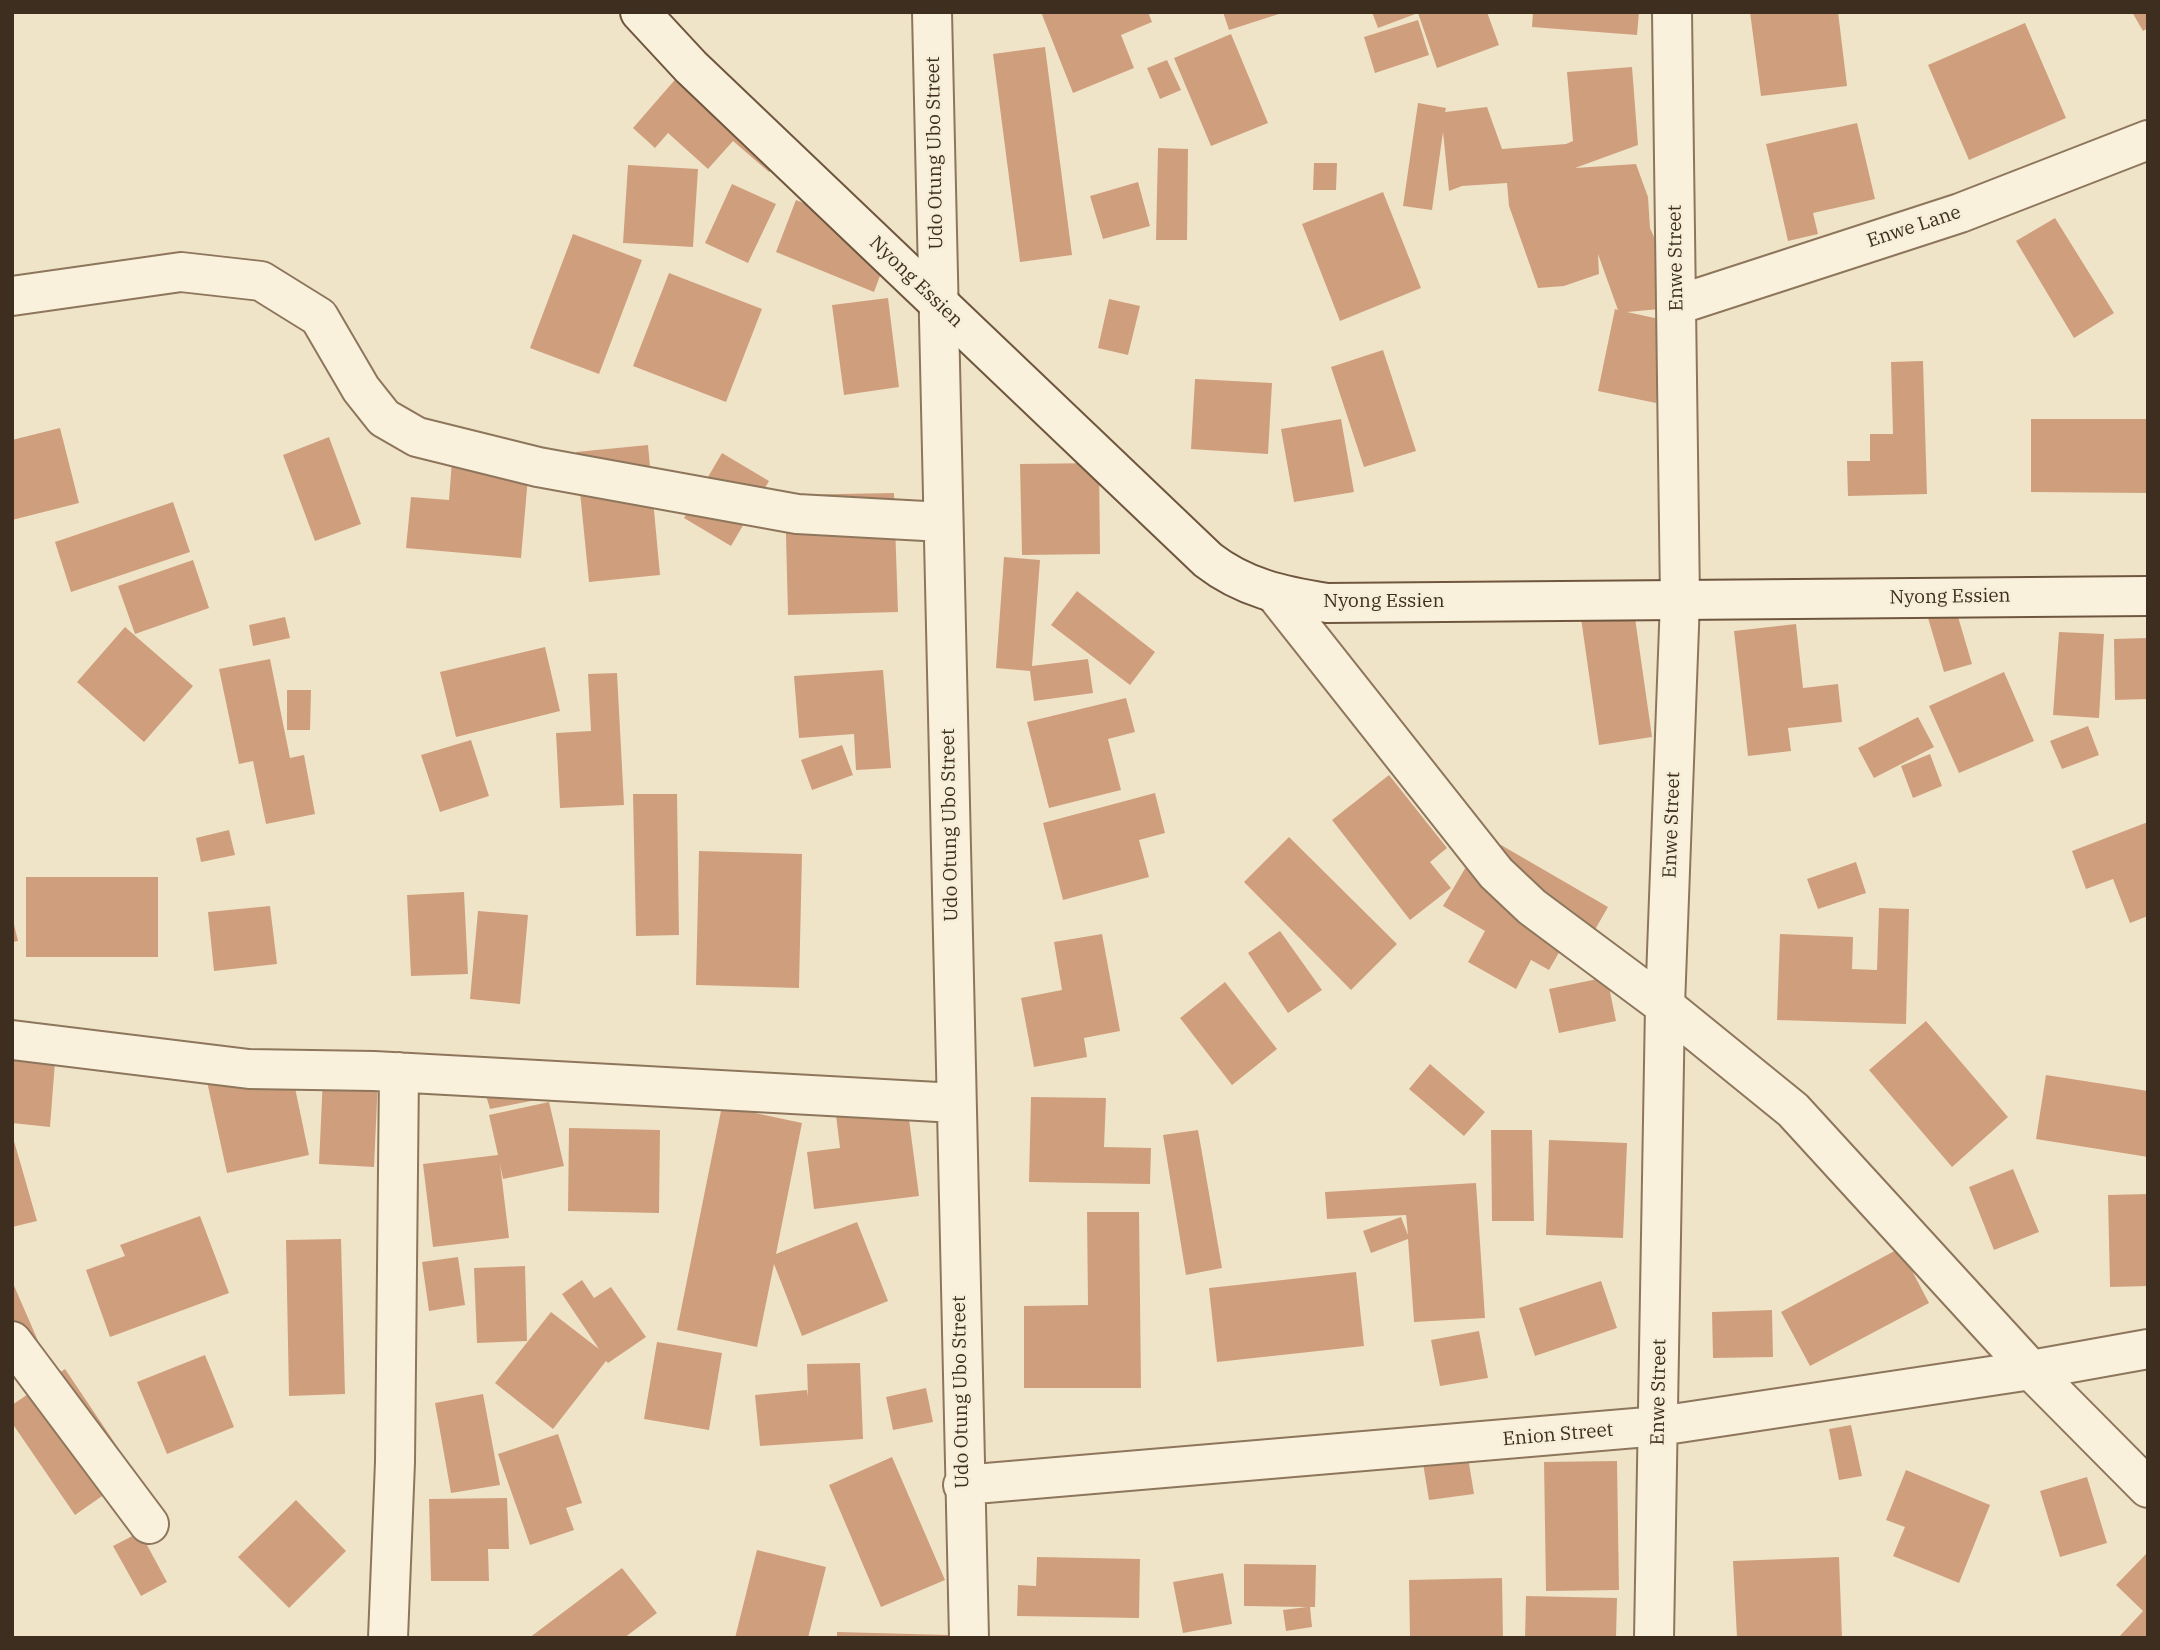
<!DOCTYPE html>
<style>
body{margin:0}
#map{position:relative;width:2160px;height:1650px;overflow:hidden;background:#f0e4c8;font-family:"IBM Plex Serif",serif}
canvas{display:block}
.frame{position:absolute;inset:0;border:14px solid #3d2e20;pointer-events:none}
</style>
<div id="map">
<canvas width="2160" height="1650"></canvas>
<div class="frame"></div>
</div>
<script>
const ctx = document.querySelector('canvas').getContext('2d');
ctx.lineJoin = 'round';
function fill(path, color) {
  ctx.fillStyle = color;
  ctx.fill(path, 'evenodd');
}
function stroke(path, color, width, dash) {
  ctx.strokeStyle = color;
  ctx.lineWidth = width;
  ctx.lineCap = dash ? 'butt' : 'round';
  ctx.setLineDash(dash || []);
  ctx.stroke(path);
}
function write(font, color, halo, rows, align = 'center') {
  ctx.font = font + ' "IBM Plex Serif",serif';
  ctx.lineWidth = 5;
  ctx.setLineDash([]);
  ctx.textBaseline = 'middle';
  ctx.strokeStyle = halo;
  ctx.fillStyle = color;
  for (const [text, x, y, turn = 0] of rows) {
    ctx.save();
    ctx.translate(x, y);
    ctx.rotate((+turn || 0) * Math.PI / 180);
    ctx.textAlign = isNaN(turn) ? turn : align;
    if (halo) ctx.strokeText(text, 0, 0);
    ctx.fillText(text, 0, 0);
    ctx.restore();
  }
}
const building = new Path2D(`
 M1041,12H1148L1152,22L1121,35L1134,68L1073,93Z
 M1223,12H1282V13L1229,30Z
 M1372,12H1487L1499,45L1437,68L1418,13L1378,28Z
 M1533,12H1639L1637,35L1532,27Z
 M1750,12H1838L1847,86L1761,96Z
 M2132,12H2148V28L2143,31Z
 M1418,20L1429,55L1375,73L1364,37Z
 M2025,23L2066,118L1969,160L1928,65Z
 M1231,34L1268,123L1211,146L1174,58Z
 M1045,47L1072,255L1020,262L993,54Z
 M693,59L792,147L769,172L733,141L708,169L668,133L655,148L633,128Z
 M1167,60L1181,90L1160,99L1147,68Z
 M1632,67L1638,145L1575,168L1636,164L1648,197L1650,228L1655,239L1660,309L1627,312L1673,322L1656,403L1598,391L1615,309L1618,310L1598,254L1599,274L1564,286L1538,288L1509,206L1507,183L1462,186L1449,191L1443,132L1432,210L1403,206L1418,103L1446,108L1445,112L1487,107L1502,149L1566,144L1573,141L1567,72Z
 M1857,123L1875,199L1813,213L1818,234L1788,241L1766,144Z
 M1158,148L1188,149L1187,240H1156Z
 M1314,163H1337L1336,190H1313Z
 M628,165L698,169L693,247L623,243Z
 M1138,182L1150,226L1103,239L1090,196Z
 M732,184L776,204L748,263L705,243Z
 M1383,192L1421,288L1340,321L1302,224Z
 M796,200L894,238L874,292L776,252Z
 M2055,218L2114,313L2074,338L2016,241Z
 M573,234L642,260L599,374L530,348Z
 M669,273L762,309L726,402L633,366Z
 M888,298L899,387L844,395L832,305Z
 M1109,299L1140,306L1128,355L1098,348Z
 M1383,350L1416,451L1364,467L1331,367Z
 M1923,361L1927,494L1848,496L1847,461H1870V434H1893L1891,362Z
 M1195,379L1272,383L1268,454L1191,449Z
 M1341,419L1354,492L1294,502L1281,429Z
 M2031,419H2148V493L2031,492Z
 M60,428L79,503L12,520V440Z
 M329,437L361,524L315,541L283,455Z
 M648,445L660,575L589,582L576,452Z
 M453,447L530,454L521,558L406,548L411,497L449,500Z
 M722,453L769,481L731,546L684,518Z
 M1099,463L1100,554L1022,555L1020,464Z
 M894,493L898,612L788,615L785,495Z
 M173,502L190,552L71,592L55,542Z
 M1004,557L1040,560L1032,666L1088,659L1093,693L1034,701L1030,671L996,668Z
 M193,560L209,608L135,634L118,586Z
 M1077,591L1155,652L1130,685L1051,625Z
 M1633,604L1652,737L1599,745L1580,611Z
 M1956,610L1972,664L1944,672L1928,618Z
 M285,617L290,638L253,646L249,625Z
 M1796,624L1803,688L1838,684L1842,722L1788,728L1791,751L1748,756L1734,631Z
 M125,627L193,686L144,742L77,682Z
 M2059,632L2104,634L2099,718L2053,715Z
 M2148,638V699L2115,700L2114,639Z
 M545,647L560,711L456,737L440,672Z
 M270,659L290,758L304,755L315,814L266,824L253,761L239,764L219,669Z
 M883,670L891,768L856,770L854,734L799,738L794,676Z
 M2004,672L2034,741L1959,773L1929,706Z
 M617,673L624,805L560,808L556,733L591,731L588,674Z
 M287,690H311L310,730H287Z
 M1126,698L1135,732L1108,739L1121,790L1049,808L1027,722Z
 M1918,717L1934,747L1874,778L1858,748Z
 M2088,726L2099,755L2062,769L2050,741Z
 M471,740L489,796L440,812L421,755Z
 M842,745L853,775L812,790L801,760Z
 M1930,754L1942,786L1913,798L1901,766Z
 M1389,775L1447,848L1430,862L1451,888L1410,920L1332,820Z
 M1155,793L1165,833L1139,840L1149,877L1063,900L1043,823Z
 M633,794H677L679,935L636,936Z
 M2148,822V916L2130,923L2113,879L2086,889L2072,851Z
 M229,830L235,855L201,862L196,838Z
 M1289,837L1397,944L1351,990L1244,882Z
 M1501,845L1608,907L1593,933L1576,923L1549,970L1531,960L1516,989L1468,962L1485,931L1443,906L1467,865L1483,874Z
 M699,851L802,854L799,988L696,985Z
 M1856,862L1866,893L1818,909L1807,879Z
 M26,877H158V957H26Z
 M464,892L468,974L411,976L407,895Z
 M270,906L277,964L214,971L208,912Z
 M1879,908L1909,909L1906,1024L1777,1020L1780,934L1853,937L1852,969L1877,970Z
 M478,911L528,915L520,1004L470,999Z
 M12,916L18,941L12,942Z
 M1280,931L1322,990L1288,1013L1248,953Z
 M1102,934L1120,1031L1084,1038L1087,1057L1034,1067L1021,998L1062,990L1054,942Z
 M1607,977L1616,1021L1559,1033L1549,989Z
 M1225,982L1277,1049L1232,1085L1180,1018Z
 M1926,1021L2008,1117L1952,1167L1869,1070Z
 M12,1032L57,1036L50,1127L12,1123Z
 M289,1059L309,1155L227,1173L206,1077Z
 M1430,1064L1485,1112L1464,1136L1409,1089Z
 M2046,1075L2148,1091V1157L2036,1139Z
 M323,1077L378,1080L374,1167L319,1164Z
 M904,1081L919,1196L814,1209L807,1152L840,1148L833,1090Z
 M485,1092L546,1098L490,1109Z
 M1031,1097L1106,1098L1104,1147L1151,1148L1150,1184L1029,1182Z
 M549,1102L564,1166L503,1179L500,1164L509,1238L433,1247L423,1164L498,1155L489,1115Z
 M722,1106L802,1123L776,1254L857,1222L888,1301L802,1336L774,1264L757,1347L677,1330Z
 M569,1128L660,1130L659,1213L568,1211Z
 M1198,1130L1222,1268L1186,1275L1163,1135Z
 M1491,1130H1532L1534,1221H1492Z
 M12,1134L37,1221L12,1227Z
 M1549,1140L1627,1143L1623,1238L1546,1235Z
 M2013,1169L2039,1232L1994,1250L1969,1187Z
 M1476,1183L1485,1318L1414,1322L1408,1239L1371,1253L1363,1231L1401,1217L1408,1235L1406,1215L1327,1219L1325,1192Z
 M2148,1194V1286L2110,1287L2108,1195Z
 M1087,1212H1139L1141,1388H1024V1306L1088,1305Z
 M200,1216L229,1293L110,1337L86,1270L125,1256L120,1245Z
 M341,1239L345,1394L289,1396L286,1240Z
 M1900,1248L1929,1303L1810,1366L1781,1312Z
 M458,1257L465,1305L429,1311L422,1262Z
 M525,1266L527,1341L477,1343L474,1268Z
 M1356,1272L1364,1346L1217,1362L1209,1288Z
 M582,1280L594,1298L611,1287L646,1337L608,1363L606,1361L553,1429L495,1383L551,1312L599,1349L562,1294Z
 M12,1281L45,1357L12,1371Z
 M1601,1281L1617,1328L1535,1356L1519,1308Z
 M1772,1310L1773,1357L1713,1358L1712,1312Z
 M1479,1331L1488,1378L1440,1386L1431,1340Z
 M657,1342L722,1353L709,1430L644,1419Z
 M205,1355L234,1427L167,1454L137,1382Z
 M860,1363L863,1439L760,1446L755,1395L807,1390L808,1397L807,1364Z
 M65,1369L135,1473L75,1515L12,1423V1405Z
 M926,1388L933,1422L893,1430L886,1397Z
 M483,1394L500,1485L451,1493L435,1403Z
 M1851,1425L1862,1476L1839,1480L1829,1429Z
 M558,1434L582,1503L566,1508L574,1530L530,1545L498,1454Z
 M1467,1451L1474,1494L1429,1500L1422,1457Z
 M892,1457L945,1580L881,1607L829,1485Z
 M1617,1461L1619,1590L1546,1591L1544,1462Z
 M1906,1470L1990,1505L1959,1583L1893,1556L1905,1527L1886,1520Z
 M2087,1477L2107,1543L2060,1557L2040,1491Z
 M507,1498L509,1549H488L489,1581H431L429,1499Z
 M296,1500L346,1551L289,1608L238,1557Z
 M140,1532L167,1582L141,1596L113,1546Z
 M757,1550L826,1567L808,1638H735Z
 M2148,1552V1638H2118L2143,1611L2116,1585Z
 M1037,1557L1140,1559L1139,1618L1017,1616L1018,1585L1036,1586Z
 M1839,1557L1842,1638H1737L1733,1561Z
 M1244,1564L1316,1565L1315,1607H1310L1312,1627L1286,1631L1283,1610L1307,1607L1244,1606Z
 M622,1568L657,1613L624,1638H529Z
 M1223,1573L1232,1624L1183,1633L1173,1582Z
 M1502,1578L1503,1638H1410L1409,1580Z
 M1526,1596L1617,1598L1616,1638H1525Z
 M837,1632L948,1635V1638H837Z`);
const street = new Path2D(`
 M932,12L969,1638
 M12,296L181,272L261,281L319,317L361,389L384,418L417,437L538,467L797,514L943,522
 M1677,305L1960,213L2148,140
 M1276,595L1496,873L1532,907L1665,1006L1793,1110L2031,1370L2148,1488
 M12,1040L249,1069L374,1071L956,1103
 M12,1341L149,1524
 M963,1485L1659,1426L2031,1370L2148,1349
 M388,1638L395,1462L399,1072
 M1654,1638L1665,1006L1680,600L1672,12`);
const secondary = new Path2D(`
 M640,12L691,67L1208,560C1244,588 1283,596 1327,603L2148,596`);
const streetNames = [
 ["Udo Otung Ubo Street",935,153,-91],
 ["Enwe Lane",1914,227,-18],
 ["Enwe Street",1676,258,-91],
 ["Nyong Essien",916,282,44],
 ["Nyong Essien",1950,597,-1],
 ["Nyong Essien",1384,602],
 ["Udo Otung Ubo Street",950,825,-91],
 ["Enwe Street",1672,825,-88],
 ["Udo Otung Ubo Street",961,1392,-91],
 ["Enwe Street",1659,1392,-89],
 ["Enion Street",1558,1435,-5]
];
fill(building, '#cf9f7d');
stroke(street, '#8d765c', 42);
stroke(secondary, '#6f573f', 42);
stroke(street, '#faf1dc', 38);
stroke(secondary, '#faf1dc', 38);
write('19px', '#3d2e20', '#f7eed8', streetNames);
</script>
